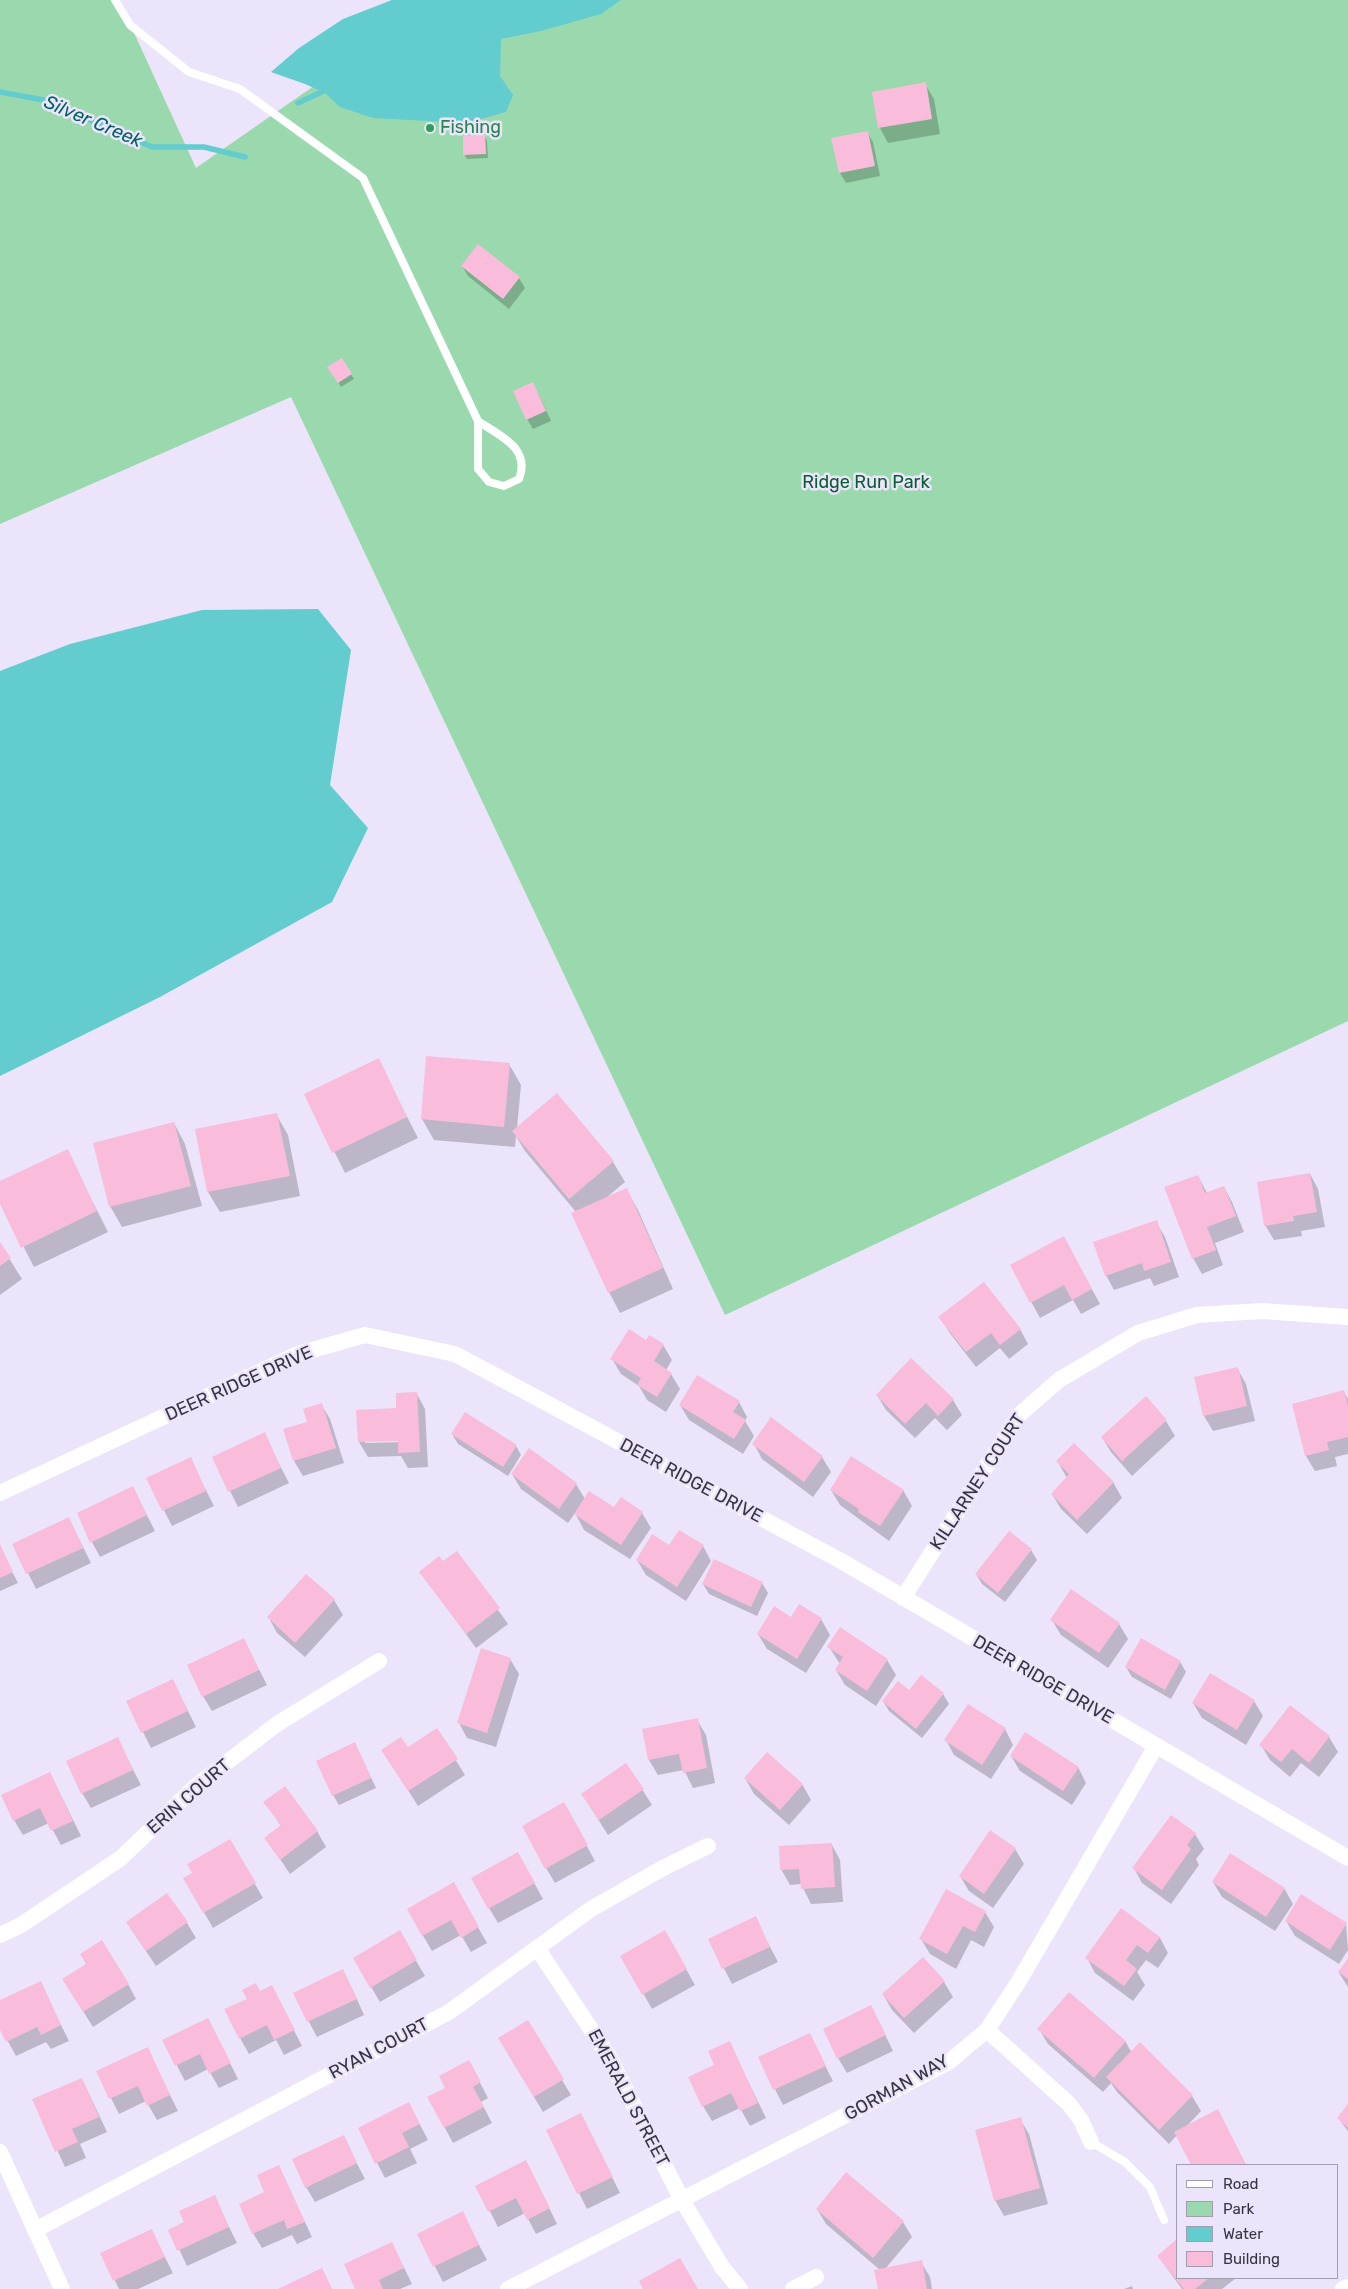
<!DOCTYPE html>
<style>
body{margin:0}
#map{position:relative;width:1348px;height:2289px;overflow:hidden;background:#ebe4fa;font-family:Rubik,sans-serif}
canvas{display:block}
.legend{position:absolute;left:1176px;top:2164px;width:162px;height:115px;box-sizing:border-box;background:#ebe4fa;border:1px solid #a39db0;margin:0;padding:6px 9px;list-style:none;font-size:15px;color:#383341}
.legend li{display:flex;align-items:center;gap:10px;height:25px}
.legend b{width:25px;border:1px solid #a39db0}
</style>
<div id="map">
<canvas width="1348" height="2289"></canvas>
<ul class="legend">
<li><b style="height:6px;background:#fff"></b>Road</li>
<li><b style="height:14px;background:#9ad9ad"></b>Park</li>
<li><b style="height:14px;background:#62cccf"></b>Water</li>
<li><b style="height:14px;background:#f9bddb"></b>Building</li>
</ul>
</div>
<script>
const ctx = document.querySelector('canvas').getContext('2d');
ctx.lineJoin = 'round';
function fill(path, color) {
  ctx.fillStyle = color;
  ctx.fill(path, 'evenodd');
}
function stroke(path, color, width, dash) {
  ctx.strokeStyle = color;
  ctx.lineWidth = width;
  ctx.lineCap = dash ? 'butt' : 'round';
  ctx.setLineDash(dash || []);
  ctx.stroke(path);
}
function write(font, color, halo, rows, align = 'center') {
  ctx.font = font + ' Rubik,sans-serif';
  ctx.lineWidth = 5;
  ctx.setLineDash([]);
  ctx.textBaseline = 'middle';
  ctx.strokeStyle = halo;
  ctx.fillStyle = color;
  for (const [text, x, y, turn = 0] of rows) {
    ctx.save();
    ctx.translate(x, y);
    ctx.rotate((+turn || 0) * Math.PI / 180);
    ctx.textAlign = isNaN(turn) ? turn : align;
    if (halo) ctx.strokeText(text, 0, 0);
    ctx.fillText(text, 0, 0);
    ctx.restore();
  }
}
const green = new Path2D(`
 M0,0H119L196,168L334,72L478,0H1348V1021L725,1315L291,397L0,524Z`);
const water = new Path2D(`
 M392,0H621L601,14L541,31L501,39L500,76L513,95L506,112L466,123L373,118L340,107L325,93L305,84L271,72L299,48L343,19Z
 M318,609L351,650L330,785L368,828L332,902L160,997L0,1076V671L70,644L202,610Z`);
const shadow = new Path2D(`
 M925,84L934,99L940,134L888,143L880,128L873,93Z
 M867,132L873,142L880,176L846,183L840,173L833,139Z
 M485,137L487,141L488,158L467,159L464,154Z
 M478,246L519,278L525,288L509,309L468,276L462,266Z
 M342,360L354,379L341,387L329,367Z
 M538,393L551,421L533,429L527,419Z
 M427,1057L509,1064L521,1085L517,1128L613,1162L625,1182L607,1197L626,1189L638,1210L673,1289L620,1313L609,1292L576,1212L525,1151L516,1136L515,1147L434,1140L422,1119Z
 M378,1060L418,1138L345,1173L306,1095Z
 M276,1114L288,1135L300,1196L220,1212L208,1192L196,1130Z
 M174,1123L185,1144L202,1206L122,1227L110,1206Z
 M67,1151L108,1232L34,1267L0,1201V1183Z
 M1310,1174L1318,1189L1325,1227L1301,1231L1302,1236L1274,1240L1265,1225Z
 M1198,1176L1207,1193L1224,1187L1232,1202L1244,1232L1215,1243L1223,1265L1202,1274L1193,1258Z
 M1156,1222L1165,1237L1179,1277L1154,1286L1150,1278L1114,1290L1106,1275Z
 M0,1244L22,1279L0,1295Z
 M1072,1253L1100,1304L1081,1314L1073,1300L1040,1318L1011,1265Z
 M940,1317L1020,1329L1028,1344L1009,1359L1000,1348L976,1367L949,1332Z
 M647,1342L663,1345L672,1360L666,1370L671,1374L680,1389L666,1412L647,1400L639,1386L621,1374L612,1359Z
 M1237,1368L1246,1384L1255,1421L1213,1431L1204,1416Z
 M1344,1392L1348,1399V1454L1335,1457L1337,1466L1315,1471L1306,1456L1293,1404Z
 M417,1394L425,1409L428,1467L408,1468L401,1456L368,1457L359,1442L358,1411L398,1409ZM404,1439V1442L365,1443V1441Z
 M877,1395L953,1400L962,1415L947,1430L935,1418L915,1438L886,1410Z
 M1146,1398L1166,1421L1175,1436L1132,1476L1111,1452L1102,1437Z
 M739,1402L747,1417L745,1421L754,1436L743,1454L689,1420L680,1405Z
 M321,1404L330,1419L344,1463L303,1476L294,1461L309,1423Z
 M264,1434L289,1483L238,1507L213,1457Z
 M452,1434L516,1446L521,1455L508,1476L458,1444Z
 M754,1444L822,1457L831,1472L813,1497L762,1459Z
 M190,1459L214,1506L172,1526L148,1479Z
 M1058,1462L1113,1482L1122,1498L1087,1534L1061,1509L1052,1494L1067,1478Z
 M512,1474L576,1484L585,1499L614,1509L642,1513L651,1528L630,1559L584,1530L575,1513L568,1523L521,1489Z
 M133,1488L155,1531L100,1557L92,1542Z
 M831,1490H903L912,1506L889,1541L840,1505Z
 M69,1519L91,1563L36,1589L14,1545Z
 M1009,1532L1031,1550L1037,1560L1005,1602L982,1584L976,1574Z
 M703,1546L711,1561L686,1601L646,1575L637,1560L670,1547Z
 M0,1549L18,1583L0,1591Z
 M457,1553L508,1624L476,1648L421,1572L443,1563Z
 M762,1583L768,1593L757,1616L709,1594L703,1584Z
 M334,1600L343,1615L305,1657L277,1633L269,1618Z
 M791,1619H821L830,1635L806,1673L767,1649L758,1634Z
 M1052,1620L1119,1624L1128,1639L1108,1668L1061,1635Z
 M244,1640L267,1685L212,1711L203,1696Z
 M829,1647L887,1660L896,1675L876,1706L845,1685L836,1670L840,1664Z
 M510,1659L519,1674L496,1747L467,1738L459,1723Z
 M1180,1662L1186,1672L1171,1699L1132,1677L1126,1667Z
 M922,1677L943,1694L949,1704L922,1738L889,1711L883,1701L910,1692Z
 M173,1681L196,1727L151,1748L128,1702Z
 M1254,1701L1263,1716L1246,1745L1202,1718L1193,1703Z
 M697,1720L706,1735L715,1783L693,1788L684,1770L658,1775L649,1760Z
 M1005,1729L1013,1745L991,1779L954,1755L946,1740Z
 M437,1730L465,1775L418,1806L392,1765L407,1749Z
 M1329,1737L1338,1752L1319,1777L1301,1763L1290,1777L1270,1760L1261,1745Z
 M117,1738L141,1785L91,1808L82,1793Z
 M360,1754L376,1788L339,1805L333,1795Z
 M1011,1756L1078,1767L1086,1783L1072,1805L1020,1771Z
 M626,1764L652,1805L608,1835L582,1794Z
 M50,1773L81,1836L61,1845L49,1823L23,1835L14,1820Z
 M745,1778L802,1784L811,1800L789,1825L754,1794Z
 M265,1802L317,1831L326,1847L290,1874L266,1838L281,1826Z
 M572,1819L595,1861L555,1883L546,1868Z
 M1195,1834L1204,1849L1196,1859L1199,1865L1171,1904L1142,1883L1134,1868Z
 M230,1841L263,1898L213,1928L185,1879L194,1873Z
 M832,1845L840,1860L843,1902L811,1904L801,1884L790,1885L781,1869Z
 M1015,1849L1024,1864L993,1908L969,1891L960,1876Z
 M526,1868L543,1899L498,1923L489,1908Z
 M1213,1882L1284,1888L1293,1904L1275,1931L1222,1897Z
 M453,1884L487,1943L471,1952L461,1935L432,1951L408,1910Z
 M1122,1910L1160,1938L1168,1953L1158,1968L1146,1960L1137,1972L1145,1985L1133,2001L1095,1973L1087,1958Z
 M985,1912L994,1927L984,1947L971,1940L956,1969L930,1954L921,1939Z
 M755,1918L778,1962L732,1984L709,1939Z
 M1286,1921L1346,1924L1348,1950L1339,1964L1295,1936Z
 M127,1923H187L196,1938L156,1966Z
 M399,1932L425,1976L380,2002L354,1958Z
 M665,1932L695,1985L652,2009L622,1956Z
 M1348,1960V1987L1339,1973Z
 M944,1982L953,1997L914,2033L892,2010L883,1994Z
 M40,1983L69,2041L51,2049L46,2042L16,2056L0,2027V2002Z
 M128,1984L136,1999L93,2027L73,1995Z
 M351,1986L364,2015L317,2037L294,1993Z
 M272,1987L302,2046L284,2055L276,2040L249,2054L240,2038L260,1992Z
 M208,2019L238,2079L219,2088L208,2069L185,2081L164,2041Z
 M879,2022L893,2051L847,2073L838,2058Z
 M1039,2029L1125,2041L1132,2053L1140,2044L1192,2096L1201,2111L1186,2127L1226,2126L1246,2165H1193L1177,2135L1169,2144L1117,2092L1111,2083L1103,2092L1048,2044Z
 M809,2034L833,2081L783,2105L759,2058Z
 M729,2042L766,2118L750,2126L740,2108L712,2121L703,2106L716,2065Z
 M147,2049L178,2111L157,2120L146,2101L119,2114L98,2072Z
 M508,2054L562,2080L571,2095L543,2112Z
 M477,2077L488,2098L481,2102L492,2123L453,2143L429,2098Z
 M82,2079L107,2132L80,2144L86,2158L65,2167L34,2100Z
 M1348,2106V2131L1338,2118Z
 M581,2115L620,2193L587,2209L548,2131Z
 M417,2119L428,2140L410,2149L417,2163L385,2178L359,2128Z
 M1020,2119L1029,2134L1048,2204L1004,2216L995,2200Z
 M343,2137L365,2179L315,2202L306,2187Z
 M279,2167L312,2237L297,2244L292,2235L262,2248L253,2233L266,2193Z
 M534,2177L557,2224L536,2234L525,2213L498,2227L477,2186Z
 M214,2197L237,2243L187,2266L170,2230L186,2223Z
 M817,2209L903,2222L912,2237L885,2269L921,2262L930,2277L932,2289H879L880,2270L826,2224Z
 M462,2213L487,2260L443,2282L418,2234Z
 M151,2230L173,2273L138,2289H119L102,2254Z
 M392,2243L412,2284L400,2289H357Z
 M1158,2256L1177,2278H1236L1222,2289H1182Z
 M1132,2286L1133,2289H1124Z`);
const stream = new Path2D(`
 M0,92L44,100L152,147H204L245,157
 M298,103L328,89`);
const building = new Path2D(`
 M926,82L932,119L878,128L872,92Z
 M868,131L875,166L839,173L831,138Z
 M485,135L486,154L463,155V136Z
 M478,244L520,277L503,299L461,266Z
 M342,358L352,374L338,383L327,367Z
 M533,382L546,411L526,420L513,391Z
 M426,1056L510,1063L504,1127L421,1119Z
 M379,1058L407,1117L332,1153L304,1094Z
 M557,1093L614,1161L569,1199L512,1131Z
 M277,1113L290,1176L207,1192L195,1129Z
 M174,1122L191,1186L109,1207L93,1143Z
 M68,1149L97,1211L21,1248L0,1204V1181Z
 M1310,1173L1317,1212L1293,1216L1294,1221L1264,1226L1257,1182Z
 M1198,1175L1205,1193L1224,1186L1236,1216L1207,1227L1216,1250L1192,1259L1164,1187Z
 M627,1188L663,1268L608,1293L571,1213Z
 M1157,1220L1171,1262L1144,1271L1142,1263L1105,1276L1093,1242Z
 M1064,1236L1092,1289L1072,1300L1064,1285L1030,1303L1010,1265Z
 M0,1242L11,1258L0,1266Z
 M984,1282L1021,1329L1000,1345L991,1333L966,1352L938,1317Z
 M629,1329L646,1340L649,1335L664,1344L654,1361L672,1373L657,1397L637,1385L641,1378L610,1359Z
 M911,1358L954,1399L938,1416L926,1403L905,1424L876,1395Z
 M1238,1367L1247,1406L1203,1416L1194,1377Z
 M697,1375L740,1401L733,1412L746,1420L734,1439L679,1405Z
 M1344,1390L1348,1405V1437L1327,1442L1329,1450L1305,1456L1292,1404Z
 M417,1392L420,1452L398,1453V1441L358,1442L356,1410L396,1408V1393Z
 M1146,1396L1167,1420L1122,1461L1101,1437Z
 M322,1403L336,1448L293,1461L283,1429L307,1422L303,1409Z
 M465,1412L517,1445L503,1467L451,1434Z
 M771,1417L823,1456L804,1482L752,1444Z
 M265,1432L281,1468L228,1492L212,1457Z
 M1074,1443L1114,1482L1077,1520L1051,1494L1069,1474L1056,1461Z
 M529,1448L577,1483L559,1509L511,1474Z
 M851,1456L904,1490L880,1526L858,1512L859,1509L830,1490Z
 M191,1457L206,1491L162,1511L146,1478Z
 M133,1486L147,1515L90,1543L77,1513Z
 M589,1491L614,1507L621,1497L643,1512L621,1545L574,1514Z
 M69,1517L83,1548L26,1574L12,1544Z
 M679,1530L704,1545L677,1587L636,1560L652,1534L669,1545Z
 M1009,1531L1032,1549L998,1593L975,1574Z
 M0,1544L13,1572L0,1578Z
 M457,1551L500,1608L466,1634L419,1572L439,1556L443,1561Z
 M714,1559L763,1582L751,1607L702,1584Z
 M306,1574L335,1599L295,1643L267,1617Z
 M1071,1589L1120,1623L1099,1653L1050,1620Z
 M799,1604L822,1618L797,1659L757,1634L774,1606L791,1617Z
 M840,1627L888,1659L867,1691L835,1670L843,1657L827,1647Z
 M244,1638L259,1670L202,1697L187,1665Z
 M1141,1638L1181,1661L1165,1690L1125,1667Z
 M481,1648L511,1658L487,1733L457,1723Z
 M1210,1673L1255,1700L1237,1730L1192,1703Z
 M921,1675L944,1693L916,1729L882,1701L898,1681L909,1690Z
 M173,1679L188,1711L141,1733L126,1701Z
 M968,1704L1006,1728L982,1765L944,1740Z
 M1290,1705L1330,1736L1309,1763L1292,1749L1281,1762L1259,1745Z
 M698,1718L707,1768L683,1773L679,1754L648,1760L642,1729Z
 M437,1728L458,1759L408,1791L381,1750L401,1737L408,1747Z
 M1025,1732L1079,1767L1063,1791L1010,1756Z
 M118,1737L133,1770L81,1794L66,1761Z
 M355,1742L371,1778L332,1796L316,1761Z
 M767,1752L803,1784L780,1810L744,1778Z
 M626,1763L644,1789L599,1820L581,1794Z
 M50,1772L73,1821L51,1831L40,1808L13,1821L1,1795Z
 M285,1786L318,1831L280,1860L264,1838L281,1825L263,1802Z
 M564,1802L588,1845L545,1869L522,1826Z
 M1171,1815L1196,1833L1187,1845L1191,1849L1162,1890L1132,1868Z
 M990,1830L1016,1848L984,1894L959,1876Z
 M230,1839L256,1883L203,1913L183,1878L192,1873L187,1864Z
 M832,1843L835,1887L801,1889L799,1869L780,1870L779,1846Z
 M518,1852L535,1883L488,1909L471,1878Z
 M1230,1853L1285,1888L1266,1917L1212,1882Z
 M454,1882L479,1927L461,1938L451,1920L422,1936L407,1909Z
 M946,1889L986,1911L975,1932L963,1926L947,1954L919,1939Z
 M167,1893L188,1922L146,1951L126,1922Z
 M1301,1894L1347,1923L1330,1950L1285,1921Z
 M1121,1908L1160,1937L1148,1953L1137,1945L1126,1960L1137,1969L1124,1986L1085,1958Z
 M756,1916L770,1947L722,1969L708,1939Z
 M400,1930L417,1960L370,1988L353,1958Z
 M665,1930L687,1969L642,1995L620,1956Z
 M102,1940L129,1984L83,2012L62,1979L86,1964L80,1954Z
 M923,1957L945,1981L904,2018L882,1994Z
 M1348,1958V1979L1338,1972Z
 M343,1969L357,1999L307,2022L293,1993Z
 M41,1981L61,2025L41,2035L37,2027L6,2042L0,2030V2000Z
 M256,1983L260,1991L272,1985L295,2030L274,2040L267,2025L239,2039L224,2009L247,1999L242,1990Z
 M1069,1992L1126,2041L1094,2078L1037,2029Z
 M871,2005L886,2035L837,2059L823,2029Z
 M208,2018L231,2063L209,2074L200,2054L175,2066L162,2040Z
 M528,2020L564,2079L534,2097L498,2038Z
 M810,2033L826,2066L773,2090L758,2057Z
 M730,2041L758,2103L740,2111L731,2093L702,2107L688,2077L714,2065L708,2051Z
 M1140,2042L1193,2095L1159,2130L1106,2077Z
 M148,2047L170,2095L147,2106L138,2086L109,2099L96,2071Z
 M469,2060L481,2082L473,2087L484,2107L444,2128L427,2097L445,2088L439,2076Z
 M82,2078L99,2117L72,2129L78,2142L55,2152L32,2099Z
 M409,2102L420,2124L402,2133L409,2147L375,2164L358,2128Z
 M1348,2104V2128L1337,2118Z
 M1218,2109L1246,2165H1191L1174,2132Z
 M581,2113L613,2177L577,2194L546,2130Z
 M1021,2117L1040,2188L994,2201L975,2130Z
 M344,2135L357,2163L305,2188L292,2159Z
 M526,2160L550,2208L527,2220L516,2198L488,2212L475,2186Z
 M279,2165L305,2222L287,2229L284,2220L252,2234L239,2204L264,2192L257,2175Z
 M846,2172L904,2221L873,2258L816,2209Z
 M215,2195L229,2227L177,2251L168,2230L184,2222L179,2211Z
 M463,2211L479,2245L433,2267L417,2234Z
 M152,2229L165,2257L113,2281L100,2253Z
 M1177,2239V2278H1209L1195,2289H1184L1157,2256Z
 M392,2242L404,2268L379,2280L383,2289H355L344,2264Z
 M680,2258L698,2289H643L639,2281Z
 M922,2260L927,2289H878L874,2270Z
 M322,2268L332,2289H278Z`);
const lane = new Path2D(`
 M115,0L130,25L189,72L240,89L363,178L478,421V469L489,482L504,486L519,479C531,448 500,436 478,421
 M1091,2142L1125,2162L1150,2187L1164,2220`);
const street = new Path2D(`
 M0,1493L298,1354L365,1335L455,1354L843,1562L1348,1858
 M903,1598L1019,1415L1059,1380L1138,1333L1197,1315L1262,1311L1348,1317
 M0,1935L21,1925L121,1858L196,1786L277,1724L379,1661
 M537,1948L608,2055L682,2200L722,2267L740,2289
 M987,2030L1069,2104L1081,2120L1091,2142
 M0,2152L62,2289
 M35,2230L449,2012L591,1909L663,1868L708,1846
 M508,2289L949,2062L987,2030L1019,1981L1156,1746
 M793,2289L816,2277
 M1343,2289L1348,2287`);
const markers = [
 [430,128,5,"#2e9e5b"]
];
const leisureNames = [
 ["Fishing",440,128]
];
const parkNames = [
 ["Ridge Run Park",866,483]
];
const streetNames = [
 ["DEER RIDGE DRIVE",239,1384,-24],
 ["DEER RIDGE DRIVE",691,1481,28],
 ["KILLARNEY COURT",978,1482,-57],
 ["DEER RIDGE DRIVE",1043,1680,30],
 ["ERIN COURT",189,1797,-41],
 ["RYAN COURT",379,2049,-28],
 ["GORMAN WAY",897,2088,-29],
 ["EMERALD STREET",628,2098,62]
];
const waterNames = [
 ["Silver Creek",93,122,23]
];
fill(green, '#9ad9ad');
fill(water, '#62cccf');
fill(shadow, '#0003');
stroke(stream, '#62cccf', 5.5);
fill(building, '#f9bddb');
stroke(lane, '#fff', 8);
stroke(street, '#fff', 16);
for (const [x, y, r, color] of markers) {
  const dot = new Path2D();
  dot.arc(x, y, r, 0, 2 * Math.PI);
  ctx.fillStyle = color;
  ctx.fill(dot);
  stroke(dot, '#ebe4fa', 2);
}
write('18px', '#27864d', '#ebe4fa', leisureNames, 'left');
write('18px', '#095c31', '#ebe4fa', parkNames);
write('18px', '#383341', '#ebe4fa', streetNames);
write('italic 19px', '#026366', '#ebe4fa', waterNames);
</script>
